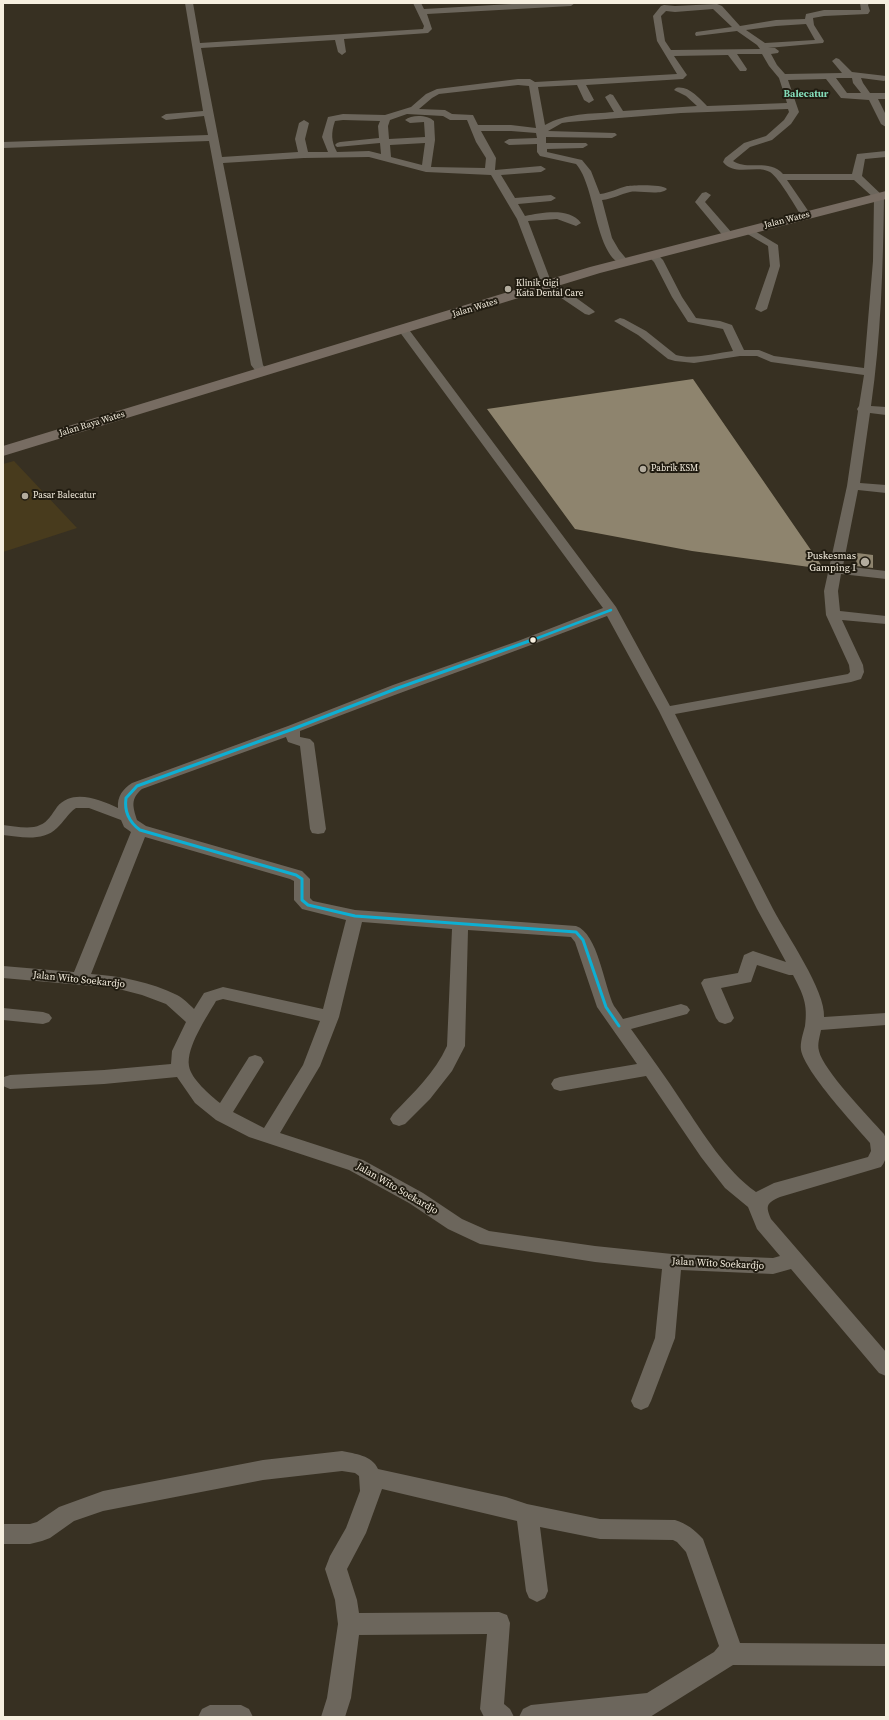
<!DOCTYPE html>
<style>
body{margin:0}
#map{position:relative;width:889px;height:1720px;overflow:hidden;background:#373022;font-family:"Source Serif 4",serif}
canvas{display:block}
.frame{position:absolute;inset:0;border:4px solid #f6efe0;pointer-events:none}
</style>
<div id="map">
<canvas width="889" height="1720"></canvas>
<div class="frame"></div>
</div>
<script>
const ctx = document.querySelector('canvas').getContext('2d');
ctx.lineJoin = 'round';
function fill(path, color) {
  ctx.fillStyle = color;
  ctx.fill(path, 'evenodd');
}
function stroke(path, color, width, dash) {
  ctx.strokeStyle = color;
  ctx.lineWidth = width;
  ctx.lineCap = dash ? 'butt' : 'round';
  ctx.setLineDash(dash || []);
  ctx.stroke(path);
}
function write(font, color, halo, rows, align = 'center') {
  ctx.font = font + ' "Source Serif 4",serif';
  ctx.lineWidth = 4;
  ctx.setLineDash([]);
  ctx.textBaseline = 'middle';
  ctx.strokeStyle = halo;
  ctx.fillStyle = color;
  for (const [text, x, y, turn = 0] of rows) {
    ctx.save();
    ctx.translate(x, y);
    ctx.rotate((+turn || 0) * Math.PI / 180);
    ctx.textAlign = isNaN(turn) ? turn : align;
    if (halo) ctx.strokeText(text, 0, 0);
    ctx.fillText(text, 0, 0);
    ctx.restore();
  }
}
const built = new Path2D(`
 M14,461L77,528L3,552V464Z`);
const building = new Path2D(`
 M693,379L824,569L692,551L575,529L487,409Z
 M857,553L873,555V568L856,566Z`);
const minor = new Path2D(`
 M185,3H193L200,43L423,29L424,26L413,3H421L424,9L529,3H575L571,6L427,14L432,29L428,33L344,39L346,52L342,55L338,52L335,40L201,48L222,157L298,152L295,139L299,123L304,120L309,123L305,139L308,152H328L322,137L328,117L343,114L385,115L411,107L426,94L437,89L518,79H530L535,82L677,74L657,41L653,16L661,6L664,5L675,6L717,4L722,6L740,26L776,20L805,19L806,14L824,10H861L860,3H869L868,5L870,11L868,14L824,16L813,18L814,25L824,41L823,43L768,48H775L779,51L778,53L771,54L777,65L785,74L842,73L832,61L836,58L839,59L852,72L886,76V80L884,81L861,78L863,83L870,93H886V99H878L886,115V127L881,124L869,100L841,98L826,79L788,80L799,112L791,124L772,140L750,147L733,161C748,171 769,158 783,174H852L857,154L886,151V157L865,159L862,176L884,197C883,267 881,337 871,406L886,407V415L870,413L860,483L886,485V493L858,490L843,566L886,571V579L841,574L838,591L840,611L886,616V624L842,620L863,665L864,672L861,679L851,682L675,714C708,779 739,844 773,909C786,934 826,991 824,1017L886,1013V1025L821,1030C820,1036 817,1044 819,1051C823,1070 869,1117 884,1134C889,1143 888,1159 881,1167L780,1197C767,1203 765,1205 771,1219L886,1352V1376L879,1373L791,1269L773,1274L681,1270L675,1338L651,1401L648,1407L641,1410L634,1407L631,1401L655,1338L662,1269L595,1262L480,1244L448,1229L409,1203L349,1170L249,1137L216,1120L195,1103L177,1077L104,1084L10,1089L3,1086L4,1077L10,1075L104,1070L171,1064L172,1051L186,1022L166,1004L142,995L115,988L3,978V966L74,972L131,832L124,827L121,820L89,808H76C68,813 64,822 57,828C43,842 20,837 3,835V825C14,826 30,830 40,825C48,822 52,814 57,807C73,788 100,800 118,808C117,796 123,789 132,783L288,726L393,685L518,641L603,608L399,331L397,329L399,327H407L616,607L670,706L848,674L850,672L849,665L826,615L824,591L847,486L858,411L857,409L859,406L864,375L771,362L757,356H740L694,363L675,361L668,359L638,335L614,321L620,318L624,319L646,331L676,355C694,360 715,353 733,351L723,329L688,322L672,297L654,262L647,255L652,252L656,253L663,260L682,297L696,318L720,321L732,325L744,350H759L774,356L864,368L873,261L874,198L854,180H787L811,215L806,218L802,217C795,206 780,179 770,172C756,164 735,177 723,162L725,158L744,143L766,136L784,120L789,112L788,109L681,113L569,122L562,123L548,131L615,133L617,135L612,138L546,137V143H586L588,145L583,148L547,149V152L582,160L591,171L600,194C610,193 618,188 627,186C635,185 663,184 667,189C661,196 639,190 630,192C620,194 613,199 602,200L612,238L619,250L629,262L624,265C595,258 596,186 576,164L540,156L537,152V144L509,145L504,142L509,139L537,138L536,133L511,131H481L496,158L495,170L541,166L546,169L541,172L501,175L515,198L551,195L556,198L551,201L518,204L525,216C542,213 569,207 581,223L576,226L557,219L528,221L550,279L593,310L595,312L589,315L585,314L545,287L541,282L517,219L491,175L426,172L369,157L304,158L223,163L263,365L268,372L266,374H258L251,365L209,141L3,148V142L208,135L204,116L166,120L161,117L166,114L203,111ZM713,9L732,27L696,32L695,34L696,36L737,31L757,45L760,49L671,50L665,41L661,16L666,11L675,12ZM806,24L815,40L765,43L746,30L776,26ZM737,54H762L769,66L779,78L787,103L707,106C699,98 688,85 676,88L674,90L686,96L697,106L623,111L613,95L610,94L605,97L614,112C591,114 566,113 545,125L538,87L577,85L584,100L589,103L594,100L586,85L683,79L687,75L674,56L728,55L740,71H746L747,69ZM836,78H852L853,83L861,93H847ZM518,85L529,86L536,128L511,125H478L473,115L452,114L445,110L419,109L432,98L439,94ZM407,114L443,116L450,120H467L476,142L486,158L485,168L431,167L435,140L434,121C428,115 412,114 405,120L410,123L424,122L425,137L389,139L388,126L390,120ZM343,120L380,121L378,126L379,138L340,142L337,143L335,145L337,147L380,143L381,154L369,151L337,152C331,141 331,133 335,121ZM425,143L422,165L391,157L390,145ZM607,616L659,711L757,909L786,962L753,951L744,955L738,973L704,979L701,983L716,1018L719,1022L725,1024L731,1022L734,1018L721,988L751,982L757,965L789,975H793C803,994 808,1004 805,1026C803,1034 800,1042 801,1050C805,1072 854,1124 870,1143L871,1151L868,1157L774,1183L756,1192C725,1170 703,1133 682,1102C666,1077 648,1053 631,1029L687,1014L690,1010L687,1006L681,1004L623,1019C620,1014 617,1010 614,1006C604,986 598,933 576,926L355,910L313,901L310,898V879L302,871L146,826L137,820C133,807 130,799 142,789L286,737L288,742L300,746L310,829L312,833L318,834L324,833L326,829L314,743L310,739L300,737V731C402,691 505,656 607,616ZM145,837L290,879L294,881V900L302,909L346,920L323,1009L223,987L204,993L194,1009C189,1004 183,998 177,995C151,982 120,976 91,974ZM362,922L452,929L447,1046C435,1073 413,1093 393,1114L390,1119L393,1124L399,1126L405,1124L430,1099L452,1071L465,1046L468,930L571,937L575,942L597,1007L637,1064L560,1077L554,1079L551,1084L554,1089L560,1091L646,1076L701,1157L725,1188L748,1207L757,1229L780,1256L773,1258L672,1254L595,1246L489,1231L462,1219L423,1193L363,1160L280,1133L320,1066L339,1017ZM223,999L320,1021L303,1065L264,1128L233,1112L264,1062L261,1057L255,1055L249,1057L220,1103C210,1095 191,1079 189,1066C186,1047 207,1017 216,1001Z
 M706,192L711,195L705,202L732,233L733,235L732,237H724L695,202L702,193Z
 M748,227L778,245L780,266L767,309L761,312L755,309L770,266L768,246L744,232L743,230L744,228Z
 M3,1008L43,1012L49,1014L52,1018L49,1022L43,1024L3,1020Z
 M342,1451C355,1454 372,1455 378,1469L506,1497L527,1504L600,1519L675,1520C687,1524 694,1529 703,1539L740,1643L886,1644V1666L733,1665L650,1717H519L523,1709L531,1705L647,1693L714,1652L719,1646L686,1552L677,1542L673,1540L600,1539L540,1527L548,1591L545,1598L537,1602L529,1598L526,1591L517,1521L382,1489L366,1533L347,1569L357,1600L359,1613L499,1612L507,1615L510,1623L504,1704L510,1709L514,1717H484L480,1709L487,1634L359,1635L351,1698L345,1717H321L327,1698L338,1624L335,1600L325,1569L330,1556L346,1528L360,1491L359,1476L355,1473L342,1471L263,1480L103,1511L74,1521L50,1538L42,1541L30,1544H3V1524H30L37,1522L59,1507L103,1491L263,1460Z
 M210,1705H241L249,1709L253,1717H198L202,1709Z`);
const highway = new Path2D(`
 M886,191V199L600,273L3,456V446L590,267Z`);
const bus1Far1 = new Path2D(`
 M530,641L611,610`);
const bus1 = new Path2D(`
 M532,640L398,688L293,729L137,786L126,798C124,812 129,822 140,830L296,875L302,879V900L308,905L355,916L576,932L583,940L606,1007L619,1026`);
const markers = [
 [508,289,4,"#b3ac9e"],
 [643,469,4,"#b3ac9e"],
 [25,496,4,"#b3ac9e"],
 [865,562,5,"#b3ac9e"],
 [533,640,3.5,"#f6efe0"]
];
const farStreetnames = [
 ["Jalan Wates",787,220,-14],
 ["Jalan Wates",475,308,-17],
 ["Jalan Raya Wates",92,424,-17]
];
const farPoinames = [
 ["Klinik Gigi",516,284],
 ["Kata Dental Care",516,294],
 ["Pabrik KSM",651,469],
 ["Pasar Balecatur",33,496]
];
const farQuarternames = [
 ["Balecatur",806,94]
];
const poiNames = [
 ["Puskesmas",856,556],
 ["Gamping I",856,568]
];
const streetNames = [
 ["Jalan Wito Soekardjo",79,980,6],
 ["Jalan Wito Soekardjo",397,1189,30],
 ["Jalan Wito Soekardjo",718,1264,3]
];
fill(built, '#483b1d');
fill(building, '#8e846e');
fill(minor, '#6c665c');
fill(highway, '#776c62');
stroke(bus1Far1, '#0dafd3', 2.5);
stroke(bus1, '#0dafd3', 3);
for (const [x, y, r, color] of markers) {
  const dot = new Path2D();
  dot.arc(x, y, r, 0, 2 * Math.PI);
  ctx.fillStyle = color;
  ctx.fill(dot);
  stroke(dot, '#211c11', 1.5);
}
write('9px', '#f6efe0', '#211c11', farStreetnames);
write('9px', '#f6efe0', '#211c11', farPoinames, 'left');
write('bold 10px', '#82dbb8', '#211c11', farQuarternames);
write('10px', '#f6efe0', '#211c11', poiNames, 'right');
write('10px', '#f6efe0', '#211c11', streetNames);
</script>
